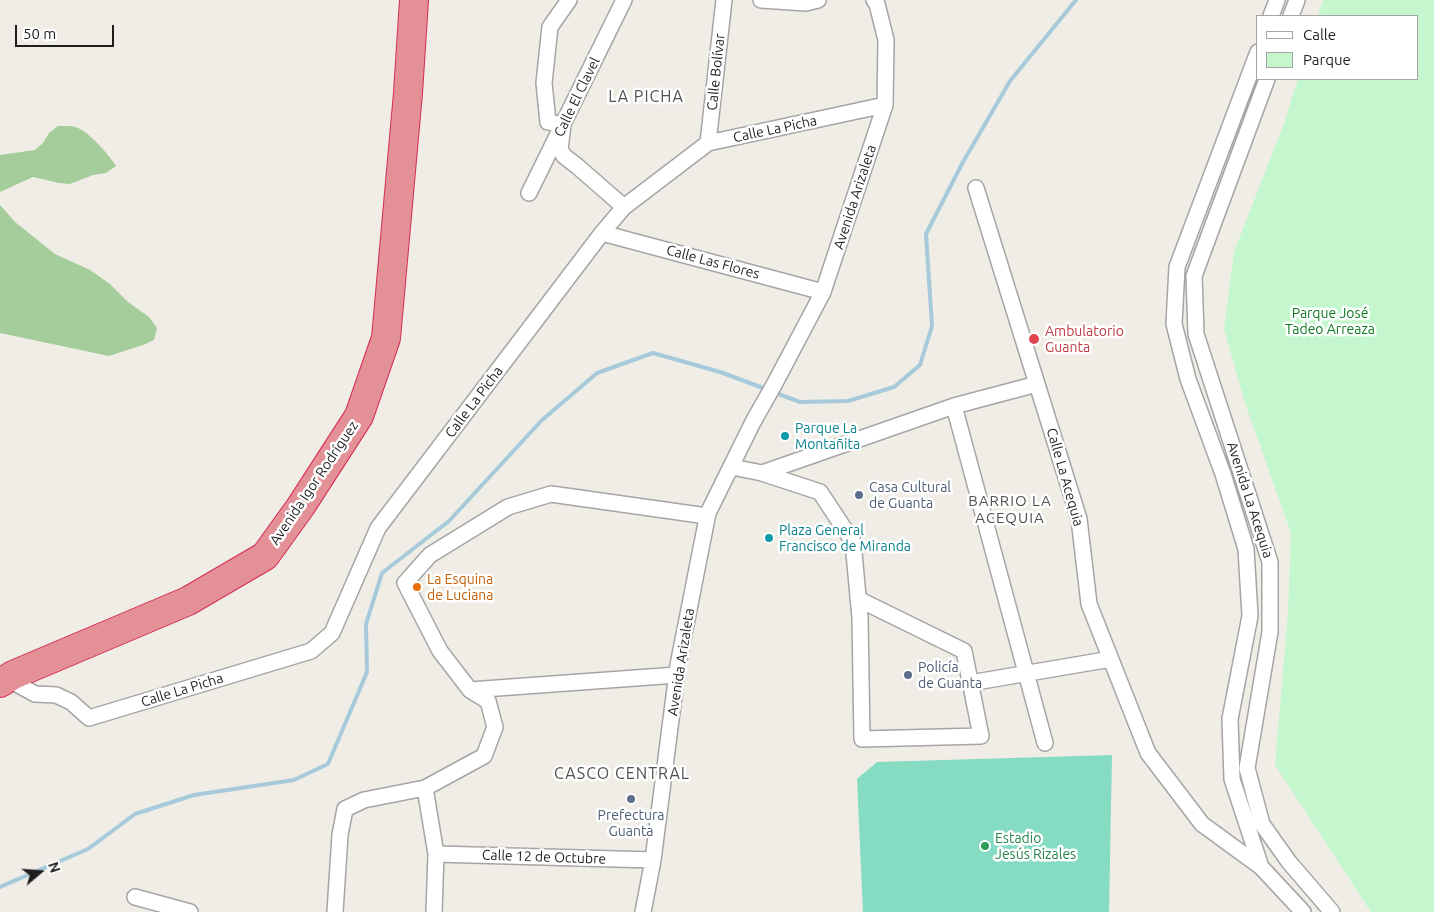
<!DOCTYPE html>
<meta charset="utf-8">
<style>
body{margin:0}
#map{position:relative;width:1434px;height:912px;overflow:hidden;background:#efede5;font-family:Ubuntu,sans-serif}
canvas{display:block}
.legend{position:absolute;left:1256px;top:15px;width:162px;height:65px;box-sizing:border-box;background:#fff;border:1px solid #a5a5a5;margin:0;padding:6px 9px;list-style:none;font-size:15px;color:#1e1e1e}
.legend li{display:flex;align-items:center;gap:10px;height:25px}
.legend b{width:25px;border:1px solid #a5a5a5}
.north{position:absolute;left:15px;top:847px;width:50px;height:50px;-webkit-text-stroke:4px #fff;paint-order:stroke;rotate:72deg;font-size:14px;font-weight:700;line-height:20px;text-align:center;color:#1e1e1e}
.north::after{content:'';display:block;margin:auto;width:18px;height:22px;background:#1e1e1e;clip-path:polygon(50% 0,100% 100%,50% 72%,0 100%)}
.scale{position:absolute;left:15px;top:25px;width:99px;height:22px;box-sizing:border-box;border:2px solid #1e1e1e;border-top:0;padding-left:6px;font-size:15px;line-height:18px;white-space:nowrap;color:#1e1e1e;-webkit-text-stroke:4px #fff;paint-order:stroke}
</style>
<div id="map">
<canvas width="1434" height="912"></canvas>
<ul class="legend">
<li><b style="height:6px;background:#fff"></b>Calle</li>
<li><b style="height:14px;background:#c4f7cd"></b>Parque</li>
</ul>
<div class="north">N</div>
<div class="scale">50 m</div>
</div>
<script>
const ctx = document.querySelector('canvas').getContext('2d');
ctx.lineJoin = 'round';
function fill(path, color) {
  ctx.fillStyle = color;
  ctx.fill(path, 'evenodd');
}
function stroke(path, color, width, dash) {
  ctx.strokeStyle = color;
  ctx.lineWidth = width;
  ctx.lineCap = dash ? 'butt' : 'round';
  ctx.setLineDash(dash || []);
  ctx.stroke(path);
}
function write(font, color, halo, rows, align = 'center') {
  ctx.font = font + ' Ubuntu,sans-serif';
  ctx.lineWidth = 5;
  ctx.setLineDash([]);
  ctx.textBaseline = 'middle';
  ctx.strokeStyle = halo;
  ctx.fillStyle = color;
  for (const [text, x, y, turn = 0] of rows) {
    ctx.save();
    ctx.translate(x, y);
    ctx.rotate((+turn || 0) * Math.PI / 180);
    ctx.textAlign = isNaN(turn) ? turn : align;
    if (halo) ctx.strokeText(text, 0, 0);
    ctx.fillText(text, 0, 0);
    ctx.restore();
  }
}
const forest = new Path2D(`
 M58,126C66,126 75,125 82,130C93,137 109,155 116,166L106,173L93,175L70,184L59,183L33,177L0,192V155L35,150L43,143L49,133Z
 M0,205L15,222L55,254L90,270L110,284L128,302L149,317L157,328L154,340L143,345L109,356L0,333Z`);
const park = new Path2D(`
 M1323,0H1434V912H1371L1275,765L1288,612L1291,533L1245,403L1224,329L1234,252L1283,126L1298,79H1418V16H1318Z`);
const pitch = new Path2D(`
 M1112,755L1109,912H863L857,779L877,762Z`);
const stream = new Path2D(`
 M773,392L800,402L848,401L894,387L920,365L932,326L926,234L963,162L1010,81L1076,0
 M0,887L88,849L135,814L194,795L294,780L328,764L367,672L366,624L382,573L449,521L541,421L597,373L653,353L720,372L766,389`);
const street = new Path2D(`
 M569,0L550,27L544,83L548,122L563,125L560,149L564,156L577,166L624,207
 M761,0L806,3L818,0
 M1271,16L1277,0
 M1291,16L1297,0
 M1258,52L1177,267L1174,324L1188,379L1223,474L1246,549L1250,616L1230,719L1232,779L1261,867
 M1267,79L1194,276L1196,334L1270,562V632L1247,768L1262,824L1289,862L1332,912
 M708,143L724,0
 M976,188L1079,519L1089,604L1148,753L1202,824L1261,867L1303,912
 M529,193L624,0
 M602,233L823,292
 M954,406L1045,743
 M732,467L762,473L954,406L1037,384
 M762,473L820,492L853,542L860,618L862,739L981,736L964,651L858,599
 M13,675L15,683L35,694L56,695L71,702L89,718L311,651L332,633L378,528L602,233L624,207L708,143L885,105
 M970,683L1111,659
 M470,690L677,675
 M425,788L436,854L434,912
 M436,854L653,860
 M135,897L190,912
 M335,912L340,835L345,809L364,800L425,788L484,756L495,727L488,701L470,690L440,651L405,583L430,555L508,507L551,494L707,516
 M643,912L653,860L678,665L708,513L753,422L775,383L823,292L885,105L886,40L877,4L874,0`);
const highway = new Path2D(`
 M0,683L13,675L188,601L265,556L301,506L359,416L386,338L408,93L414,0`);
const markers = [
 [1034,339,6,"#e0444e"],
 [785,436,5,"#0f9aa8"],
 [859,495,5,"#5c6f8a"],
 [769,538,5,"#0f9aa8"],
 [417,587,5,"#e8710a"],
 [908,675,5,"#5c6f8a"],
 [631,799,5,"#5c6f8a"],
 [985,846,5,"#2e9e5b"]
];
const streetNames = [
 ["Calle Bolívar",716,72,-84],
 ["Calle El Clavel",577,97,-64],
 ["Calle La Picha",775,129,-12],
 ["Avenida Arizaleta",855,197,-72],
 ["Calle Las Flores",713,262,15],
 ["Calle La Picha",474,402,-53],
 ["Calle La Acequia",1065,477,74],
 ["Avenida Igor Rodríguez",314,483,-56],
 ["Avenida La Acequia",1250,500,72],
 ["Avenida Arizaleta",681,662,-81],
 ["Calle La Picha",182,690,-17],
 ["Calle 12 de Octubre",544,857,2]
];
const parkNames = [
 ["Parque José",1330,313],
 ["Tadeo Arreaza",1330,329]
];
const healthNames = [
 ["Ambulatorio",1045,331],
 ["Guanta",1045,347]
];
const cultureNames = [
 ["Parque La",795,428],
 ["Montañita",795,444],
 ["Plaza General",779,530],
 ["Francisco de Miranda",779,546]
];
const serviceNames = [
 ["Casa Cultural",869,487],
 ["de Guanta",869,503],
 ["Policía",918,667],
 ["de Guanta",918,683],
 ["Prefectura",631,815,"center"],
 ["Guanta",631,831,"center"]
];
const foodNames = [
 ["La Esquina",427,579],
 ["de Luciana",427,595]
];
const leisureNames = [
 ["Estadio",995,838],
 ["Jesús Rizales",995,854]
];
const neighbourhoodNames = [
 ["BARRIO LA",1010,501],
 ["ACEQUIA",1010,518]
];
const quarterNames = [
 ["LA PICHA",646,97],
 ["CASCO CENTRAL",622,774]
];
fill(forest, '#a5cd9b');
fill(park, '#c4f7cd');
fill(pitch, '#86dbc3');
stroke(stream, '#a7cadb', 4);
stroke(street, '#a5a5a5', 18);
stroke(highway, '#d42b54', 30);
stroke(street, '#fff', 15);
stroke(highway, '#e39097', 28);
for (const [x, y, r, color] of markers) {
  const dot = new Path2D();
  dot.arc(x, y, r, 0, 2 * Math.PI);
  ctx.fillStyle = color;
  ctx.fill(dot);
  stroke(dot, '#fff', 2);
}
write('14px', '#1e1e1e', '#fff', streetNames);
write('14px', '#107923', '#fff', parkNames);
write('14px', '#be3a42', '#fff', healthNames, 'left');
write('14px', '#0d838f', '#fff', cultureNames, 'left');
write('14px', '#4e5e75', '#fff', serviceNames, 'left');
write('14px', '#c56008', '#fff', foodNames, 'left');
write('14px', '#27864d', '#fff', leisureNames, 'left');
ctx.letterSpacing = '1px';
write('15px', '#515151', '#fff', neighbourhoodNames);
ctx.letterSpacing = '0px';
ctx.letterSpacing = '1px';
write('16px', '#515151', '#fff', quarterNames);
ctx.letterSpacing = '0px';
</script>
